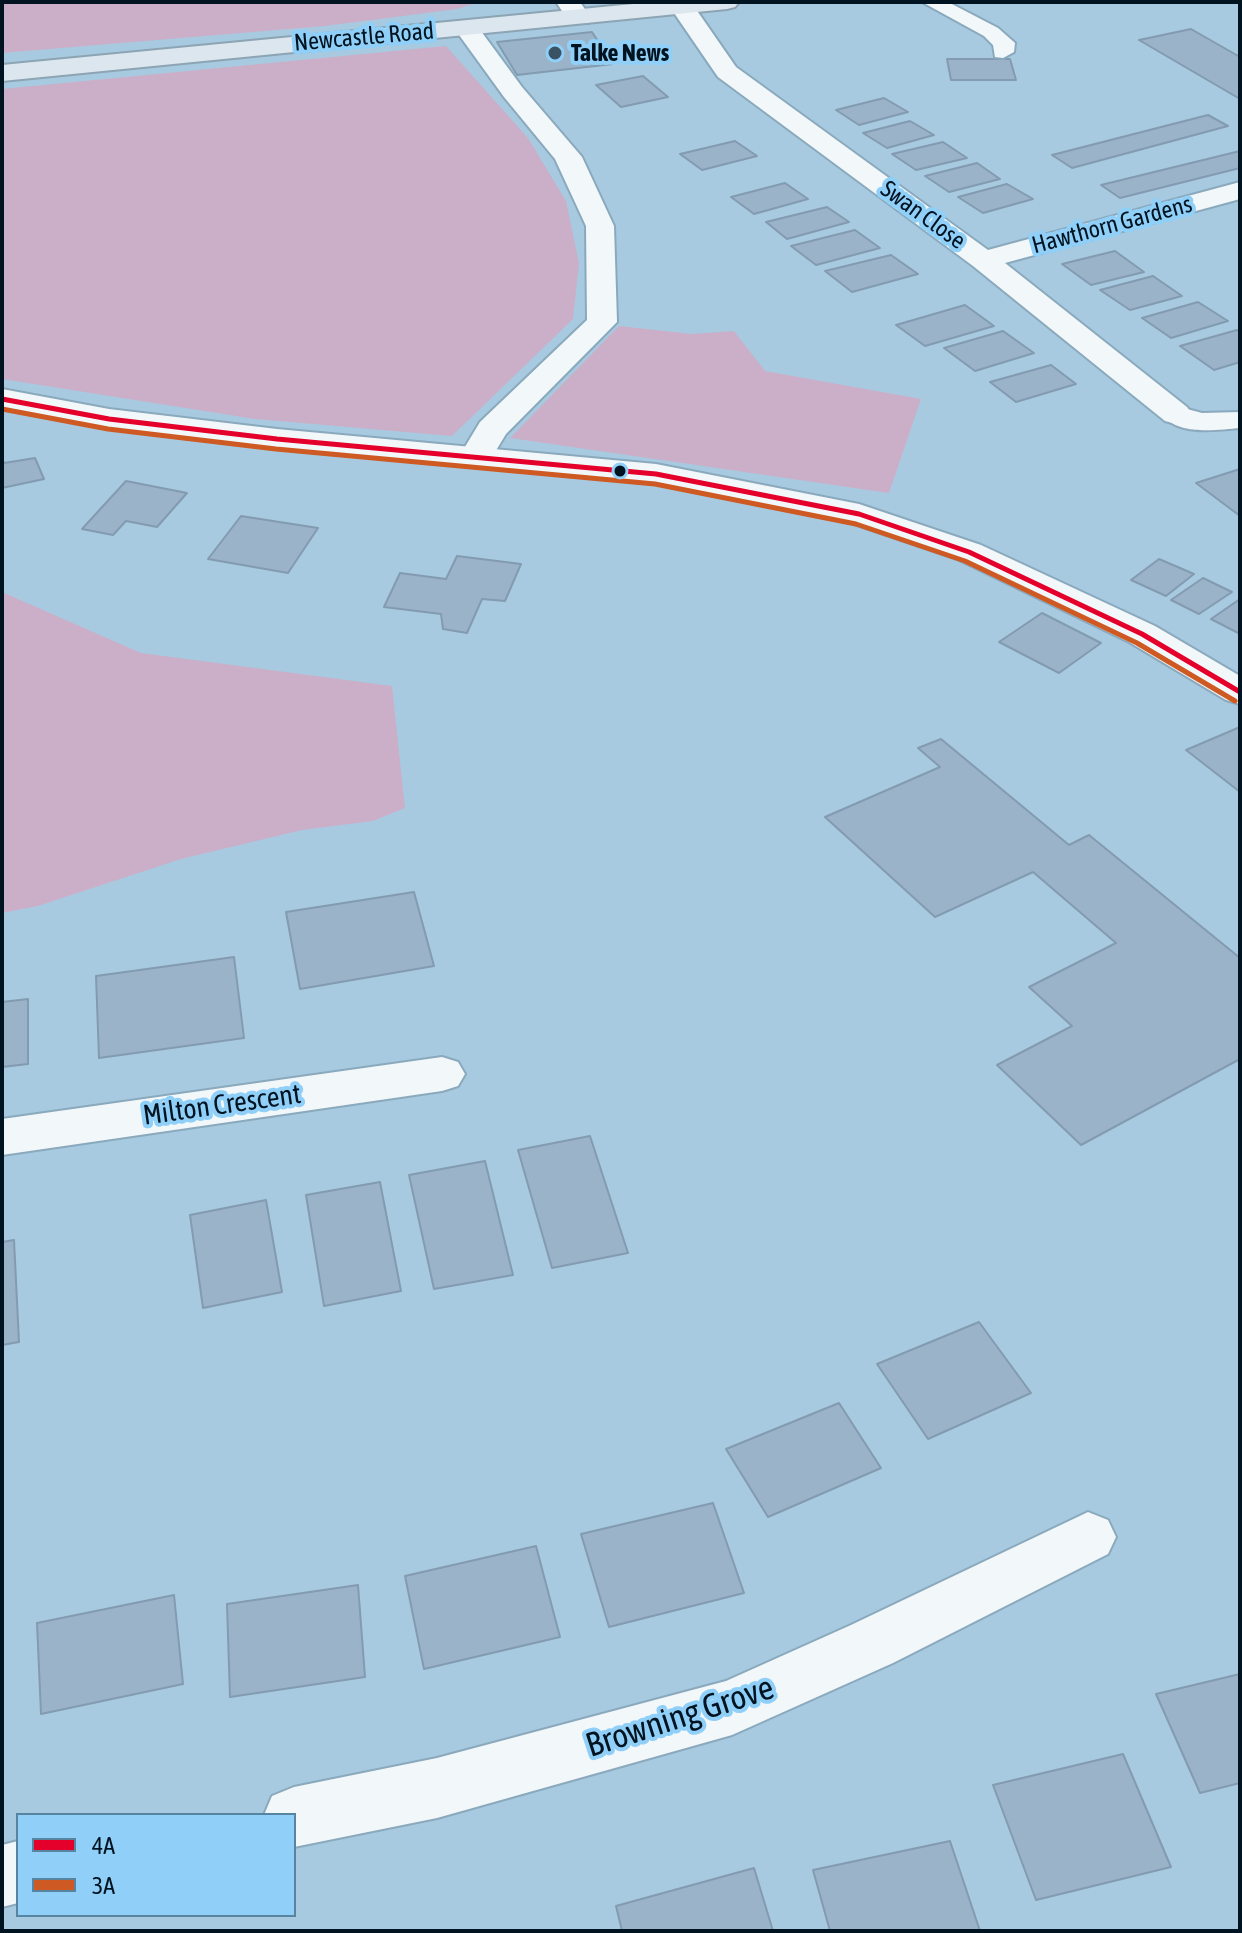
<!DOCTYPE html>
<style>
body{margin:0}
#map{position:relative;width:1242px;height:1933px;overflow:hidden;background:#a7cae0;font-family:"Asap Condensed",sans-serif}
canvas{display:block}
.frame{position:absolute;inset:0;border:4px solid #001321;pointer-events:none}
.legend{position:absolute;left:16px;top:1813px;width:280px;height:104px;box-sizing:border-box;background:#90cff7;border:2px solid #5684a1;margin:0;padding:10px 14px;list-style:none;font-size:24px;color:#001321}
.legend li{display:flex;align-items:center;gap:16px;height:40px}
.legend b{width:40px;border:2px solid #5684a1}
</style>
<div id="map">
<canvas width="1242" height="1933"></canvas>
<div class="frame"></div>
<ul class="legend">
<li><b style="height:10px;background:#e4002b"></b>4A</li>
<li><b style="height:10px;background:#ce5922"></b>3A</li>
</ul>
</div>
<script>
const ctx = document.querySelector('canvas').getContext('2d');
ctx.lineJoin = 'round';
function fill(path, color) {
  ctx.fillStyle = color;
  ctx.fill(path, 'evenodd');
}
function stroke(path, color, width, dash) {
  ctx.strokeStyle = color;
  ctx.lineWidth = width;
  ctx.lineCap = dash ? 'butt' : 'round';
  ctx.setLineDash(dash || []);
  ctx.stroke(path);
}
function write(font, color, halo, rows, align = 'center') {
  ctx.font = font + ' "Asap Condensed",sans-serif';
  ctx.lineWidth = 8;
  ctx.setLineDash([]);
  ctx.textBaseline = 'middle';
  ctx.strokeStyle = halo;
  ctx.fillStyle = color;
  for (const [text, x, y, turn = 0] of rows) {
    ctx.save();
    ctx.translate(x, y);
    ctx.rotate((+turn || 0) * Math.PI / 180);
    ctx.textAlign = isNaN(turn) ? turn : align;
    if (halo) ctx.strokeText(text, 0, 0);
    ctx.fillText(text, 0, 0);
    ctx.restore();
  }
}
const green = new Path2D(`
 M2,2H479L457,9L325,26L2,53Z
 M446,46L528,138L566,201L579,263L573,319L452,436L255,419L2,379V89Z
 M619,326L692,334L734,331L765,371L921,399L889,493L510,438Z
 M2,592L141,653L392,686L405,808L373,821L302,830L181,859L38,906L2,913Z`);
const building = new Path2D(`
 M1191,29L1240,57V99L1139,40Z
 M592,32L613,64L517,75L497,42Z
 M947,59H1010L1016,80H951Z
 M643,76L668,97L621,107L596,85Z
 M884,98L908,112L859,125L836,110Z
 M1208,115L1228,126L1072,168L1052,155Z
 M910,121L934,135L887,148L863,133Z
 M735,141L757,156L702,170L680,154Z
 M943,142L967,158L916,170L892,154Z
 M1240,151V168L1120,198L1101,185Z
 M977,163L1000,179L949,192L925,176Z
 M785,183L808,199L754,214L731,197Z
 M1007,184L1033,199L983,213L958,197Z
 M827,207L849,222L787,239L766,222Z
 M855,230L880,248L816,265L791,246Z
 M1115,251L1144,272L1091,285L1062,264Z
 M891,255L918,274L852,292L825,271Z
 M1153,276L1182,296L1130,310L1100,290Z
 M1198,302L1228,321L1171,338L1142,318Z
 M965,305L994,326L925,346L896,325Z
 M1237,330L1240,332V362L1214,370L1180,346Z
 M1003,331L1034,353L975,371L944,348Z
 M1051,365L1076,384L1016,402L990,382Z
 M2,458L4,463L35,458L44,479L2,488Z
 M1240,469V516L1196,483Z
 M126,481L187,493L157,527L126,521L113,535L82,529Z
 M241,516L318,528L288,573L208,559Z
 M457,556L521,564L505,601L482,599L467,633L443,629L441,614L384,607L400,573L446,579Z
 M1159,559L1194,574L1166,596L1131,580Z
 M1203,578L1232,592L1199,614L1171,600Z
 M1240,599V634L1211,619Z
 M1042,613L1101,643L1059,673L999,642Z
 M1240,727V792L1186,750Z
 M941,739L1069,845L1089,835L1240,958V1059L1081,1145L997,1065L1072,1026L1029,987L1116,943L1033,872L935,917L825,817L940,767L918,748Z
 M414,892L434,966L300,989L286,912Z
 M234,957L244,1038L99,1058L96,976Z
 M28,999V1064L2,1067V1002Z
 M590,1136L628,1253L552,1268L518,1150Z
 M485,1161L513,1275L434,1289L409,1175Z
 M380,1182L401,1291L324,1306L306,1195Z
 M266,1200L282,1292L203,1308L190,1215Z
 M14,1240L19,1342L2,1345V1242Z
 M979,1322L1031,1393L928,1439L877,1364Z
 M839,1403L881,1468L768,1517L726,1449Z
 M713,1503L744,1593L609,1627L581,1534Z
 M536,1546L560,1637L424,1669L405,1576Z
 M358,1585L365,1677L230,1697L227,1604Z
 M174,1595L183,1684L41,1714L37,1623Z
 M1240,1674V1783L1200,1793L1156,1694Z
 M1123,1754L1171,1867L1036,1900L993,1785Z
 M950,1841L980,1931H830L813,1870Z
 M754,1868L773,1931H622L616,1906Z`);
const service = new Path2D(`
 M922,2H948L998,28L1015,43L1014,52L1003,58L995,57L993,45L984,36Z
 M1176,406L1202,413L1240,412V428C1217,430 1177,436 1162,414L1166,408Z`);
const minor = new Path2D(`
 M556,2H580L591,18L588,23H570Z
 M673,2H691L736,67L988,250L1240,182V199L1005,263L1187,407L1192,414L1187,421L1176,424L1165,421L973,266L718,77L670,7Z
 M466,21L475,23L522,87L582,157L614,226L617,322L506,434L489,462L477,465L465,462L460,455L480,422L587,320L586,226L555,159L504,97L454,28L457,23Z
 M442,1057L458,1062L465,1074L458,1086L442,1091L2,1155V1119Z
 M1088,1512L1108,1520L1116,1537L1108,1554L893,1663L732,1735L437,1818L294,1847V1815H264L272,1796L294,1787L437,1758L726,1681L851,1625Z
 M18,1841V1903L2,1907V1845Z`);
const tertiary = new Path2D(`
 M2,389L109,409L277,429L656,464L859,504L981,545L1155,626L1240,676V704L1226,700L1129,642L957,559L851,523L656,484L277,449L109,429L2,409Z`);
const trunk = new Path2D(`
 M654,2H739L735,7L727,9L2,81V65Z`);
const bus1 = new Path2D(`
 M2,399L109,419L277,439L656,474L859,514L969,552L1142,634L1240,692`);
const bus2 = new Path2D(`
 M2,409L108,429L276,449L655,484L856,524L965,561L1137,643L1235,701`);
const markers = [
 [555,53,8,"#3a5364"],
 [620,471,7,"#001321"]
];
const farStreetnames = [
 ["Newcastle Road",364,37,-5],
 ["Swan Close",923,215,36],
 ["Hawthorn Gardens",1112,225,-15]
];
const farPoinames = [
 ["Talke News",571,53]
];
const streetNames = [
 ["Milton Crescent",222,1105,-8]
];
const nearStreetnames = [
 ["Browning Grove",680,1717,-18]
];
fill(green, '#cbafc8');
fill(building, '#9ab3c8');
stroke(building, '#839bb0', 2);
stroke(service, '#8aa9bc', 4);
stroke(minor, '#8aa9bc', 4);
stroke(tertiary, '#8aa9bc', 4);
stroke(trunk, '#8ca4b3', 4);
fill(service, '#f2f7fa');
fill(minor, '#f2f7fa');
fill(tertiary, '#f2f7fa');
fill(trunk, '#dce6ee');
stroke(bus1, '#e4002b', 5);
stroke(bus2, '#ce5922', 5);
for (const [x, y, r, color] of markers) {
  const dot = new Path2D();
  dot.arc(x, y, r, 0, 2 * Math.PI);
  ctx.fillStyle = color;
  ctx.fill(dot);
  stroke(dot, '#90cff7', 3);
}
write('24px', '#001321', '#90cff7', farStreetnames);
write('bold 24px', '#001321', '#90cff7', farPoinames, 'left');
write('28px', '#001321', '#90cff7', streetNames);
write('34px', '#001321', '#90cff7', nearStreetnames);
</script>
